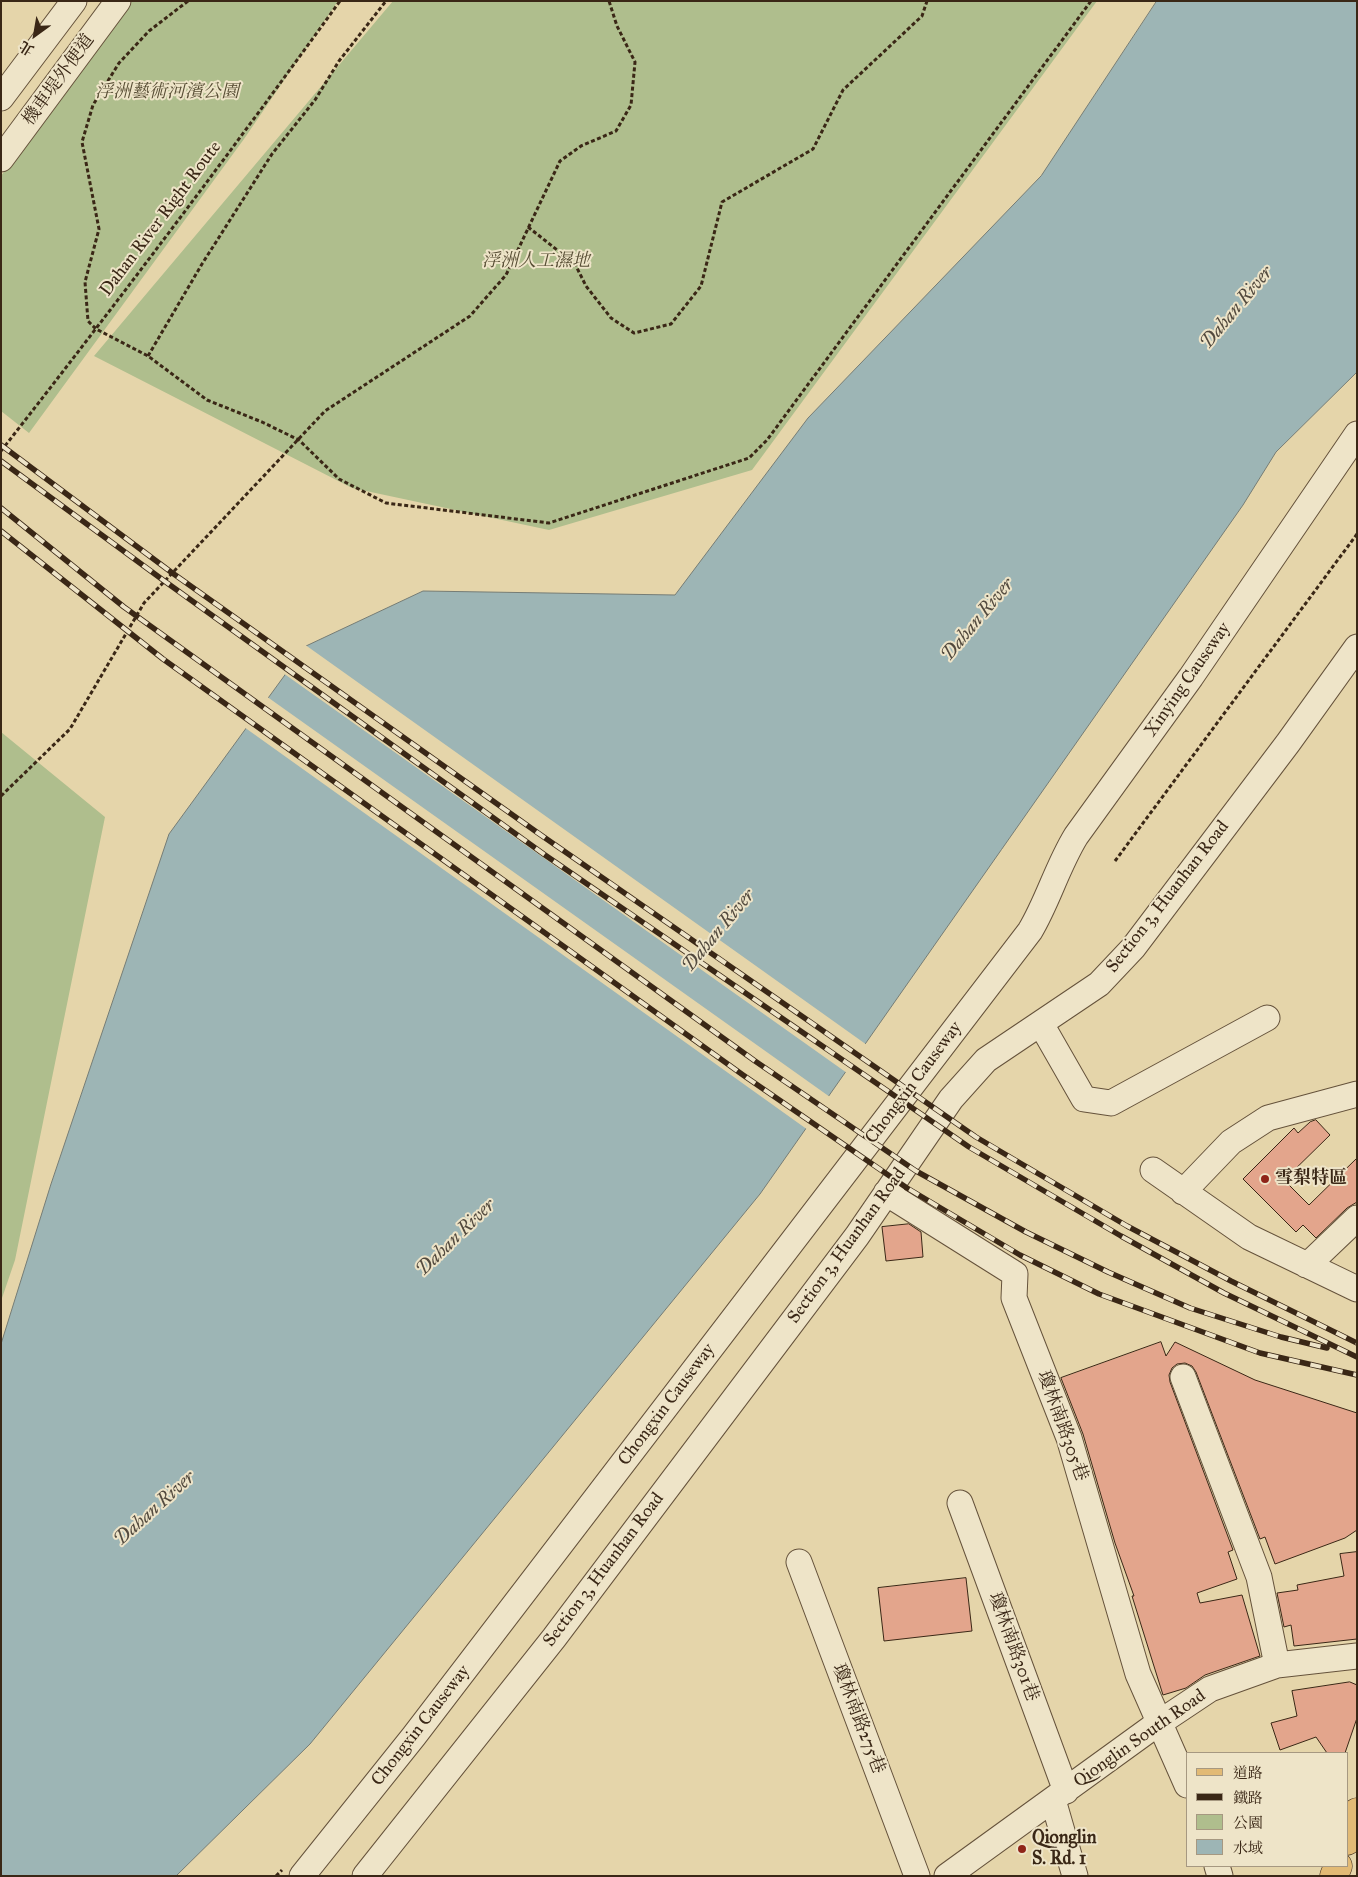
<!DOCTYPE html>
<meta charset="utf-8">
<style>
body{margin:0}
#map{position:relative;width:1358px;height:1877px;overflow:hidden;background:#e5d5aa;font-family:"IM FELL Great Primer","Noto Serif TC",serif}
canvas{display:block}
.frame{position:absolute;inset:0;border:2px solid #3a2716;pointer-events:none}
.legend{position:absolute;left:1186px;top:1752px;width:162px;height:115px;box-sizing:border-box;background:#eee4c8;border:1px solid #a69881;margin:0;padding:6px 9px;list-style:none;font-size:15px;color:#3a2716}
.legend li{display:flex;align-items:center;gap:10px;height:25px}
.legend b{width:25px;border:1px solid #a69881}
.north{position:absolute;left:10px;top:10px;width:50px;height:50px;-webkit-text-stroke:4px #eee4c8;paint-order:stroke;rotate:212deg;font-size:14px;font-weight:700;line-height:20px;text-align:center;color:#3a2716}
.north::after{content:'';display:block;margin:auto;width:18px;height:22px;background:#3a2716;clip-path:polygon(50% 0,100% 100%,50% 72%,0 100%)}
</style>
<div id="map">
<canvas width="1358" height="1877"></canvas>
<div class="frame"></div>
<ul class="legend">
<li><b style="height:6px;background:#e2ba75"></b>道路</li>
<li><b style="height:6px;background:#3a2716"></b>鐵路</li>
<li><b style="height:14px;background:#afbe8d"></b>公園</li>
<li><b style="height:14px;background:#9db5b5"></b>水域</li>
</ul>
<div class="north">北</div>
</div>
<script>
const ctx = document.querySelector('canvas').getContext('2d');
ctx.lineJoin = 'round';
function fill(path, color) {
  ctx.fillStyle = color;
  ctx.fill(path, 'evenodd');
}
function stroke(path, color, width, dash) {
  ctx.strokeStyle = color;
  ctx.lineWidth = width;
  ctx.lineCap = dash ? 'butt' : 'round';
  ctx.setLineDash(dash || []);
  ctx.stroke(path);
}
function write(font, color, halo, rows, align = 'center') {
  ctx.font = font + ' "IM FELL Great Primer","Noto Serif TC",serif';
  ctx.lineWidth = 4;
  ctx.setLineDash([]);
  ctx.textBaseline = 'middle';
  ctx.strokeStyle = halo;
  ctx.fillStyle = color;
  for (const [text, x, y, turn = 0] of rows) {
    ctx.save();
    ctx.translate(x, y);
    ctx.rotate((+turn || 0) * Math.PI / 180);
    ctx.textAlign = isNaN(turn) ? turn : align;
    if (halo) ctx.strokeText(text, 0, 0);
    ctx.fillText(text, 0, 0);
    ctx.restore();
  }
}
const green = new Path2D(`
 M123,1H338L244,139L29,433L1,411V176Z
 M393,1H1097L752,470L549,530L352,488L94,356Z
 M1,732L105,817L15,1260L1,1301Z`);
const water = new Path2D(`
 M1157,1H1357V372L1276,452L1243,505L760,1194L310,1744L176,1876H1V1344L51,1184L169,834L306,646L423,591L675,595L808,418L1041,176Z`);
const pier = new Path2D(`
 M304,644L867,1045L847,1073L283,673Z
 M266,696L830,1097L808,1130L244,727Z`);
const building = new Path2D(`
 M1316,1120L1330,1135L1284,1180L1309,1205L1357,1158V1202L1347,1208L1316,1238L1303,1225L1296,1232L1243,1179L1294,1128L1298,1133L1310,1122Z
 M909,1224L921,1232L923,1257L886,1261L882,1227Z
 M1161,1342L1166,1356L1175,1342L1255,1380L1357,1413V1530L1345,1538L1275,1564L1265,1537L1260,1539L1196,1372L1192,1366L1185,1363L1177,1364L1172,1368L1169,1375L1170,1382L1233,1550L1228,1552L1237,1579L1197,1593L1200,1603L1242,1595L1260,1656L1205,1675L1186,1688L1163,1695L1132,1596H1134L1115,1543L1083,1434L1061,1378Z
 M1357,1552V1639L1294,1646L1291,1625L1284,1627L1277,1593L1298,1590L1297,1585L1344,1576L1340,1554Z
 M966,1578L972,1631L884,1641L878,1588Z
 M1350,1682L1357,1685V1718L1345,1753H1327L1316,1737L1280,1750L1271,1723L1297,1716L1292,1691Z`);
const path = new Path2D(`
 M188,1L149,31L119,63L93,105L82,142L99,229L85,282L88,321L96,329L148,356L207,400L262,422L299,440L339,479L386,503L549,523L749,458L767,440L1091,1
 M528,227L575,264L586,286L611,318L634,333L671,324L701,286L722,202L813,149L843,90L922,16L927,1
 M148,356L202,264L272,154L315,100L339,61L386,1
 M1,451C117,303 230,153 340,1
 M1,796L70,729L144,603L325,411L470,316L506,275L560,161L581,146L616,131L631,105L635,62L617,26L609,1
 M1115,861L1357,534
 M276,1876L282,1870`);
const minor = new Path2D(`
 M1,98L74,1
 M1,159L118,1
 M1041,1024L1084,1099L1111,1103L1267,1018
 M1153,1170L1249,1237L1357,1289
 M1183,1192L1231,1142L1268,1118L1357,1094
 M886,1193L1015,1274L1014,1298L1069,1438L1138,1674L1187,1785
 M1306,1265L1314,1259L1357,1218
 M1183,1377L1259,1577L1277,1665
 M960,1503L1066,1791
 M799,1562L917,1876
 M1053,1800L1075,1876
 M1217,1866L1220,1876
 M302,1876L414,1736L1030,931C1048,901 1057,867 1076,836L1191,677L1357,434
 M365,1876L554,1638L857,1236L951,1099L986,1060L1099,984L1133,948L1288,743L1357,647
 M947,1876L1150,1729L1210,1689L1277,1665L1357,1656`);
const major = new Path2D(`
 M1347,1841L1357,1812
 M1334,1876L1338,1866`);
const rail = new Path2D(`
 M1,445L171,572L538,833L976,1137L1127,1226L1231,1281L1357,1343
 M1,461L163,580L545,855L969,1147L1121,1236L1224,1293L1357,1357
 M1,508L124,607L755,1061L916,1171L1026,1232L1108,1272L1190,1308L1281,1337L1327,1348
 M1,531L163,659L743,1075L907,1188L1020,1255L1099,1294L1260,1353L1357,1375`);
const markers = [
 [1265,1179,5,"#8f2418"],
 [1022,1849,5,"#8f2418"]
];
const streetNames = [
 ["機車堤外便道",59,80,-54],
 ["Dahan River Right Route",161,219,-53],
 ["Xinying Causeway",1188,680,-55],
 ["Section 3, Huanhan Road",1168,897,-52],
 ["Chongxin Causeway",914,1083,-53],
 ["Section 3, Huanhan Road",847,1246,-54],
 ["Chongxin Causeway",667,1405,-53],
 ["瓊林南路305巷",1062,1426,70],
 ["Section 3, Huanhan Road",604,1570,-53],
 ["瓊林南路301巷",1013,1647,70],
 ["瓊林南路275巷",858,1719,69],
 ["Chongxin Causeway",421,1726,-52],
 ["Qionglin South Road",1140,1739,-35]
];
const parkNames = [
 ["浮洲藝術河濱公園",167,93],
 ["浮洲人工濕地",536,262]
];
const poiNames = [
 ["雪梨特區",1275,1179],
 ["Qionglin",1032,1839],
 ["S. Rd. 1",1032,1860]
];
const waterNames = [
 ["Dahan River",1237,308,-50],
 ["Dahan River",978,620,-50],
 ["Dahan River",719,931,-50],
 ["Dahan River",456,1238,-44],
 ["Dahan River",155,1509,-42]
];
fill(green, '#afbe8d');
fill(water, '#9db5b5');
stroke(water, '#757c75', 1);
fill(pier, '#e5d5aa');
fill(building, '#e3a58c');
stroke(building, '#3a2716', 1);
stroke(minor, '#65523b', 27);
stroke(major, '#3a2716', 29);
stroke(path, '#3a2716', 3, [4, 2.5]);
stroke(minor, '#eee4c8', 25);
stroke(major, '#e2ba75', 28);
stroke(rail, '#3a2716', 5.5);
stroke(rail, '#eee4c8', 4, [11]);
for (const [x, y, r, color] of markers) {
  const dot = new Path2D();
  dot.arc(x, y, r, 0, 2 * Math.PI);
  ctx.fillStyle = color;
  ctx.fill(dot);
  stroke(dot, '#eee4c8', 2);
}
write('18px', '#3a2716', '#eee4c8', streetNames);
write('italic 18px', '#574d34', '#eee4c8', parkNames);
write('bold 18px', '#3a2716', '#eee4c8', poiNames, 'left');
write('italic 19px', '#534a3e', '#eee4c8', waterNames);
</script>
